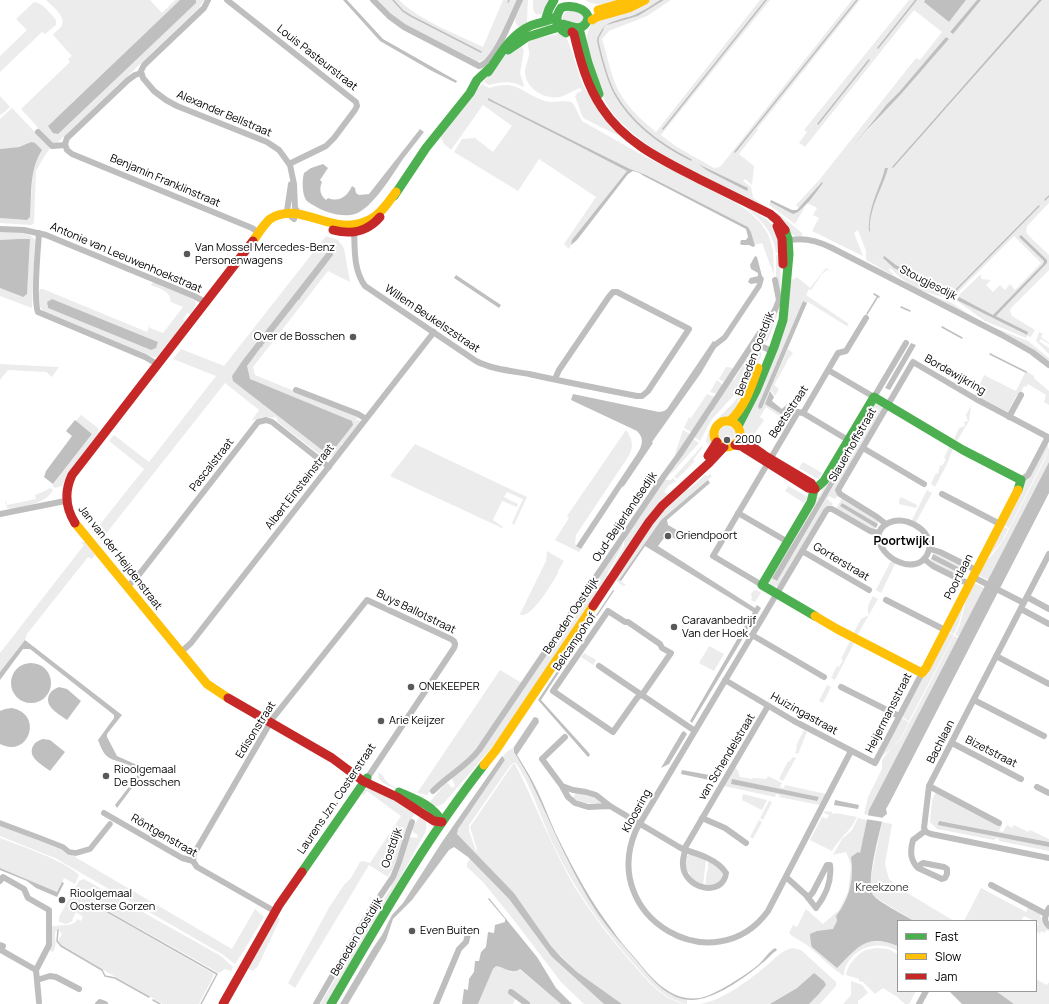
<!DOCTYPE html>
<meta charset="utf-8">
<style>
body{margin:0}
#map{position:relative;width:1049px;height:1004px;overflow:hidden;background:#fff;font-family:Manrope,sans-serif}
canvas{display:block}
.legend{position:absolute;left:897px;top:920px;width:140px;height:72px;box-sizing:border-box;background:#fff;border:1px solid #999;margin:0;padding:5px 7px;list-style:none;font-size:12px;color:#000}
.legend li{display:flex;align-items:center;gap:8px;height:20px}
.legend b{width:20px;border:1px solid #999}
</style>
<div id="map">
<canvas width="1049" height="1004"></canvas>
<ul class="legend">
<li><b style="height:5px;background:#4caf50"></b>Fast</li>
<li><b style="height:5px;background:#ffc107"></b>Slow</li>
<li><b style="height:5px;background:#c62828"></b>Jam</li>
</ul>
</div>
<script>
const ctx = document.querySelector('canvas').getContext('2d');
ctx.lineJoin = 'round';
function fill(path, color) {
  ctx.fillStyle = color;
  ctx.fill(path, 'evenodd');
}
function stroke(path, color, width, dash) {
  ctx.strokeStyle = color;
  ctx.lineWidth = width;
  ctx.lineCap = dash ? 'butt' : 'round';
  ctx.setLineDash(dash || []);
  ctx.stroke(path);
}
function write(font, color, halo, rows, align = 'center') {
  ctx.font = font + ' Manrope,sans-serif';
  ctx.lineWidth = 4;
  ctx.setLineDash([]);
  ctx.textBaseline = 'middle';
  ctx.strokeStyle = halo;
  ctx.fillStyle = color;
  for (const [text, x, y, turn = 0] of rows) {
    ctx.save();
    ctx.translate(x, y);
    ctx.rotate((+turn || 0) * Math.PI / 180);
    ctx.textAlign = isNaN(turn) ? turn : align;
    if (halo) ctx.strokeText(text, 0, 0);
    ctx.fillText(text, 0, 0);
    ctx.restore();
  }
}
const green = new Path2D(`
 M46,0H150L162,13L175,0H180L48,126L196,3V0H204L199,8L57,143L55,144L51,142L21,109L70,62L68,59L72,56L53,35C55,32 61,28 62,25C66,16 52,6 46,0Z
 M376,0H399C417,19 458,35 483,47L503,0H518C511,14 495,61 477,62L412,29L389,14Z
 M523,0H528L527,21V23L520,28L516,24L515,19Z
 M533,0H552L542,14C532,17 533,7 533,0Z
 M585,0H623C610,3 596,8 585,0Z
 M648,0H660C651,6 643,10 634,15C624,19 611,20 603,30L607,25L638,16L664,0H671L647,16L609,31L602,39C608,57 611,79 621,95C630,110 643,121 656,132L760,0H770L661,135L677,147L714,168L720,167L852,0H860L757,129L758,130L739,154L754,166L752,185L745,179L743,181L751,187L753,198L780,215L802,233V236C794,238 790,233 786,226L661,154C639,139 615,122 603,97C598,87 595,75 592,65C587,51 583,36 592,24ZM698,164L747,188V191L708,171Z
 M909,0H925L924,2L949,22L966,0H977L950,32L952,34L981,0H1039L907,150L944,111L1042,0H1049V203L1027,226L1026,232L1030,237L1049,255V270L1011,308L1010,311L1012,316L1035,330L1031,337L1027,336L1026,338L985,321L957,301L960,294L980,275L981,274V279L991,280L986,285L993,292L1000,285L1005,290L1010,284L1015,290L1041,263L1014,236L953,297C945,300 917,289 910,285C903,280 897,274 890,268L889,270L896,277L866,260V251L858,230L854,233L863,256L812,231L819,218L813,215L817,208L807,203L823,183L822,182L799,208L796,205L820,179L916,58L920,60L942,32L914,10L805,147L799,143L807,132L804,130ZM946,37L949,39L902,93L890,105L846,155L887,104L900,91ZM885,168C886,179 880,186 877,195C872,207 870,219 870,231L869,232L871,211ZM1021,235L1047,263L996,316L1028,332L1026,335L958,300L959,297L993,315L1044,263L1043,260L1019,237ZM883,257H884L896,265L950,293H952L956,289L954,294C951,294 947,294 944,293C934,290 889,266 883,258Z
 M34,2C43,3 51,14 56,20V25L45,34L42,32L0,72V56L27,30L16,19Z
 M568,9L585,14L582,24L563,20V16Z
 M558,34L564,35C571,42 578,75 584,87C595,107 612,124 627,140L585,119L582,116L575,96L577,93L582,91L580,88C574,90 567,95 560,97C544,100 524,88 525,70C526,65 528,60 529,55C530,49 526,46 529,40Z
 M520,45L524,50L520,73L524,86L523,87C511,80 502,82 489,85L484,82C493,67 505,53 520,45Z
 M482,84L489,88C519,79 520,93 545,101C554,104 564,99 573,103L582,121L644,156L738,204L748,211L760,222L768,234L773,250L774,275L762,243L754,245L751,232L748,227L646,175L630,169L493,100L496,104L575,144L627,171L573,240L569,249L564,244L596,197L539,159L518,191L454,152L462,139L475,138L493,152L512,126L483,105L451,150L444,144L440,136L475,92Z
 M0,96L10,107L1,115L0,114Z
 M12,108L50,148L41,162L36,171L34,223L31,225L0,223V218L27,220L30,217L33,169L37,157L31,142L19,147L0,149V119Z
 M770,202L794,214L805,207L795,224L769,205Z
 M743,205L766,219L776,228L781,252L776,253C773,230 760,219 743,205Z
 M0,232C11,232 28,230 35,240L32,308L0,296V288L22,297L27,290L30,239L0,240Z
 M326,236L338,240L344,248L350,282L328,271L253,367L255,375L358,417L356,420L357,421L359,419L360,423L345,442L341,444L342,446C337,452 333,459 324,458L278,422L276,417C271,419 267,416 262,417C258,418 256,420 252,420L259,410L225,383L101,540L94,532L144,469L109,441L114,435L149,462L216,376L173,359L181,349L224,366Z
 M776,255H780L781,298L776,285Z
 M826,268L831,271L827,270L822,274L811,290L809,289L806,295L849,324L847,326L853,330L808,302L807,303L803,301L758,406L759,409L762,408L788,349L793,353L786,362H787L774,385L779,389L775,396L771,390L765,403L788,418L791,412L785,405L790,402L796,409L788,422L766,407L760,417L764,420L751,439L748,438L745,441L741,429L742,420L774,351L789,280L794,279L797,277L810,288Z
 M153,282L191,297L195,301L196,305L191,314L187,313L183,319L187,322L157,357H152L45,313L39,306V292L40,289H43L147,332L150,325V328L163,333L183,307L171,302C170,290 160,289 151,285ZM52,299L158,342L156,348L151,350L48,308L47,302Z
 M931,295L952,303L975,318Z
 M778,313L768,340L764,343H760L759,341C764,331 774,325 775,314Z
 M993,327L1028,341L1049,358V361Z
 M1039,332L1043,334L1041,337L1049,343V344L1041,339L1039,341L1049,348V354L1036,341Z
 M755,348L761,351V357L751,373L742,396L738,397L754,362L753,359L750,353Z
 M746,359L749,362L734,395L712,419L700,441L694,437L706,418H708L713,411L712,409L732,380H734Z
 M0,364L59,367L52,377L46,372L8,370L0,380Z
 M726,367L733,368V370L724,382L719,379Z
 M1026,371L1034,376V378L1049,391V405L1044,402L1046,395L1028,384L1026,387L1024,386L1020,395L1018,394L1016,396L1008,412L975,395L984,375L1016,391Z
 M717,380L723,385L717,394L710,392Z
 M707,394L715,397L691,432L684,428L689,417L691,418Z
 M737,398H739L738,402L740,406L726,419L720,421L714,426L712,434V446L706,442C708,423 727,412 737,398Z
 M873,403H877L884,409L838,495L835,499L829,496L827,499L833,504L779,586L773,587L770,585L768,580L816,498C821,495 822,493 822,488ZM873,409L877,412L777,581L772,578Z
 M971,405L969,421L957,441L954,439L959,428L965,426L964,422L968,421L966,415Z
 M81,415L98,428L99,432L67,475L62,486L55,488L52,486L92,434L76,421Z
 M719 434a8 8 0 1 1 16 0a8 8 0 1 1-16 0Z
 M626,430C633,440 634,447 628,457L576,535L575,544L581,549L579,552L555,540L569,518L567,516Z
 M683,430L690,434L675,456V454Z
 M693,439L699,443L670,475L674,467L676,466L679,459L692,442Z
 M1048,442V449L1044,459L1009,528L1003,525L1024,481L1028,479Z
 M415,444L527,497L514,525L512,523L523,499L507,492L504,497L518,504L517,507L502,501L493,520L503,527L502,528L390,476Z
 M702,446L703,447L693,460L695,461L677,479L674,477Z
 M949,447L953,449L947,464L935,487L931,484L936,473L938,474L940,465L942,466L946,459L944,458Z
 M1049,447V462L988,580L980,576L979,573L986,560L993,554L1004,539L1045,459Z
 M803,462L822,473L818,479L799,468Z
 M710,474L712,476L708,480L660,521L619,580L626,585L623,586L615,580L659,515L688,488L689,489L705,475L707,476Z
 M673,478L676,481L668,486L664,492L668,494L665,498L610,574V571L624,546V540L665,480H671Z
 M788,486L808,497L804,503L785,491Z
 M50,488L53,490C45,504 26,506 11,509L7,508L5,501H6L7,505L36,499L35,495L43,492V491H45Z
 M927,490L932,493L915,524L911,522Z
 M901,497L917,505L916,508L899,504V500Z
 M842,498L878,521V524L842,503L840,506L876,528L871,529L836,509Z
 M1002,526L1008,529L1002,541L987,559Z
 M81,542H85L95,555L92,559L88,557L27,634L25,640L0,672V653L84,545Z
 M623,542L622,547L608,572L607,575L609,576L514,718L493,746L444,803C438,807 435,807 428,804L445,784L448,783L452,788L455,786L452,778C468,766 478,755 490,739Z
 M547,551L564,561L558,571V573C552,583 533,617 521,615L520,614L546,561Z
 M937,552L967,567L961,578L933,564L931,559L959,573L962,569L933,554Z
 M892,559L896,562L881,593L876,590Z
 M974,584H977L984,588L959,637L955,635L960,624L966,600Z
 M756,590L760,592L761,593L755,602L751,600L752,598L751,594L753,591Z
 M873,596L878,599L857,636L853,634L861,619L869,615C866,608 869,603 873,596Z
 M964,603L959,623L954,634L948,631Z
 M947,632L954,635L909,721L902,717Z
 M954,636L958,638L869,810L868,815L864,814L868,797L882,769V760L892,747L901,739Z
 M850,641L854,643L835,680L831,678L837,666L839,667L843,660L841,659Z
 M709,646L724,654L714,671L699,663Z
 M584,653L596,660L593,665L581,657Z
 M500,670L522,683L474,753C460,768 440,778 427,795L417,793Z
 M827,685L831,687L823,703L819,701Z
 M901,718L909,722L901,738L882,757Z
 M804,730L807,732L798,754L795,753L797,747L796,746Z
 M514,747V752L532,784L568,862L598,913L613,933L655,982L671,995L687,1000V1004C663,999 650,982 634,964C602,928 575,890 554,846C541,819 532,787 516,763H513L510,766L469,825V831L476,851L474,852L458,836L457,832L458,829L505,760L503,756L507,752Z
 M793,757L796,758L783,781L779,779L788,761L789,762Z
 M513,764H515L517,768C537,807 552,848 574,886C591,913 610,938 631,962C646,979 661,999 685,1004H622L577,972L551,946L514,893L475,853L477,849L470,827Z
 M735,767L738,771L740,777L752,779L753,778L766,779L768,776L782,783L780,787L784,788L785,785L826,794L820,805L779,797L780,795L776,794L775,797L724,786ZM732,780L819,797L817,801L731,784Z
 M378,773C384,774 383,778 387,782C395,789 413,795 424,796L422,801L383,783L379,779Z
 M368,788L416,811C403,832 401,856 388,877L369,865L295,988L288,983L330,906L344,885L351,878L360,862L363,861L370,863L401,816L367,791L363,796L362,793L364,790Z
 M936,792L1002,825L999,831L1003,832L1007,825L1012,828L1014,825L1028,832L1030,830L1049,839V842L940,821L1049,847V851L999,841V839L996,838L994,840L937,829L930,822L932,800Z
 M580,793V794L591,796L605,803L597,805L596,803C588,804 581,803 573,798L575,794Z
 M743,794L767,800L762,810L742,800Z
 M769,801L772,802L763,820L760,818Z
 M825,811L832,812V813L834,814L835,813L857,817C850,832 840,837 832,851L810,840L822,817L827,819L829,815L824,813Z
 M421,814C426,821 428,824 425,833L370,932L369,930V922L368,930L370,933L328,1004H319L321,1003L366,926V924L368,920L370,921L391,888C391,883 395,879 397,874C403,863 406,850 409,837L417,838L418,835L414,833L412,829Z
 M858,818L867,820L860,853L851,857C854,879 850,898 836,916L838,921L833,929L857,947C870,939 885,941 898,946V951C879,940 856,946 846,966C844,969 844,973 844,976L834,969L807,945L792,936L789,933L793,925L797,927L806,909L823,924L839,910L848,892L851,867L849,859L846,852L833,855L842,839L852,830Z
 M759,820L762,822L753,839L750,837Z
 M882,822L892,824L885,864L889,879L899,888L954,921H914L873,896L870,888V881Z
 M0,825L76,855L75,857L232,949L255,909L264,917L243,952L235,964L222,954L55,858L0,836Z
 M0,838C20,846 64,860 79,875L75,884L64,878L57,892L0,868Z
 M690,854L706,859L703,886L689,877L690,873L688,871H686V857Z
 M470,859L509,899L552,957L604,1004H584L561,982L513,919L483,882L467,867V863Z
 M708,860L723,871L721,877L722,880L714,885L705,886L707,871L708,870Z
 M84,879L221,956L233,967L231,971L225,969L219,973L98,905L97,907L214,974L213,977L199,1004H163L61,946L58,941L62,934L59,930L56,931L55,933C55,941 57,945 53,952L49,950L51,927C60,923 71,929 78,919L81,921L83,917L76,912L72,920L73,921L66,924L59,922V917L79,881Z
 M981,888L1026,912L1028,908L1040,914L1043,925L1049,929V931L1046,930L1045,933L1041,931L1040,934L1036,931L1038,923L1024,916L1021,921H964Z
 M277,916L280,919L258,966L253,971L247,968Z
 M792,948L801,950L836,982V986L820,1004H809L818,995L826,985L824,981L814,973L797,988L770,1004H700C721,1001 748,981 765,967C774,960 780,951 792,948Z
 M877,948L888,949L898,954V991H916L909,1004H905L899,999V998L883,988L875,994L863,982L859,981V979L846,975C847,966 856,955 864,951C867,949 873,949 877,948Z
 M496,966H500L511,972L519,969L561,1004H530L511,988L508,993L515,999L513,1004H478L493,969Z
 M1036,979L1047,985L1049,982V1004H1014L996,991H1036Z
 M851,981L862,985L868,993L858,1001V1004H843L851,995Z`);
const water = new Path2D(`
 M180,0H196V3L58,134L53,133L48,126Z
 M343,0H347L383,39L457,81L456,83L432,71L380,41Z
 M660,0H664L638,16L607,25L602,29C609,20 624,19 634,15C643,11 651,6 660,0Z
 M925,0H966L949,22L924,2Z
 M977,0H981L953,34L950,32Z
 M1039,0H1042L893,168L892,167L907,150Z
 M946,37L949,39L902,93L867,130L846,155L887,104L900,91Z
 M488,98L630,169L646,175L748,227L751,232L755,246L753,247L749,245H742L740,244L741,240H746L748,237L746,229L644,176L639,173L633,171L628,174L577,240L571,245L572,240L627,171L575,144L496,104L488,100Z
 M420,129L424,132C417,141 410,150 403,159C393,174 372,209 355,214C342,218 324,212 313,205C311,204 308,202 306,200C302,194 302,179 304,173L311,168L323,164L328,168L320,180L322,182C319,189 320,195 326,200L328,198C340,203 348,195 352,186L355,188L356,193L359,195L369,194Z
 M31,142L35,143L42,150C29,170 32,193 30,217L27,220L0,218V149L19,147Z
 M698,164L748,188L747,191L708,171Z
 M885,168H888C882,190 869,207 870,231L869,232C868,206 879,191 885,168Z
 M822,182L823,183C817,191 802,213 793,214L770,202L771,200L792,210H797Z
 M1021,235L1047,260V263L996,316L1028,332L1027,335L957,300L959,297L993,315L1043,264L1044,261L1019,237Z
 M18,239H30L27,294L23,297L0,288V240Z
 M328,251H332L333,255L300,298V300L299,299L262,346L263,347H261L247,366L250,379L352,421L353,425L331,453H326L233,381L232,376L243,360Z
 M755,256L757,257L763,280L761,286L757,283L751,284L748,282L750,278L758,276V273L751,269L750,265Z
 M884,256L896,265L950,293H952L956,289L957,291L953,297L894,268L883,258Z
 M456,275L501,305L499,308L454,278Z
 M52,299L158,342L156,348L151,350L48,308L47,302Z
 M803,301L807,303L762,408L759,409L758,406Z
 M713,341L718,344L701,373L652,442L653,443L624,486L622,487L581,549L576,546L637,454C642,446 645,439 637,431L571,400L573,394L659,412L664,411L667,409Z
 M911,343L916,345L890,390L885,388Z
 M770,391L774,397L772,401L782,409L785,406L791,413L788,418L765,404Z
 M873,409L877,411L777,581L772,578Z
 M75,420L92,434L53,484L44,477L46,471L72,436L66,431Z
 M1049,462V493L890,802L886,809L887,814L883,817C880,832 865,884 873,895C877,901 906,916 914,921H898V946C866,933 858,947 837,968L812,947L811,944L810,934L817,931L833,929C836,922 838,923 836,916C850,898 854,879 851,857L858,852L860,853L869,810Z
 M708,480L710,483L667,520L668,525L682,533L677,540L667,534L658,546L755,608L757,605L761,608L692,723L690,721L753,612L645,546L621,581L619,580L661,520Z
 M842,503L878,524L876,528L840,506Z
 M933,554L962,569L959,573L931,559Z
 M613,590L614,591L575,649L574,648Z
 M25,640L122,715L107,734V737L117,756L146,769L117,808L115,805L138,775C133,761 118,764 108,757C103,754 100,745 98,740L114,718V715L30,649H23L0,680V672Z
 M564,661L566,662L541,700L589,753L590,755L588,757L538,700Z
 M11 683a20 20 0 1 1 40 0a20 20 0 1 1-40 0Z
 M59,687L67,689L81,701L67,720C59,714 44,707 49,695C51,691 54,689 59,687Z
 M12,708C44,714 29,759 0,744V711L5,709Z
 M534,717L538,718L539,722L517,755C523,765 529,774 534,784C544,803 550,823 560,842C575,872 591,902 611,928C618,939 627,949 636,959C652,979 671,1002 700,998C715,995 746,975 758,965C764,960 768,952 775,948L777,950C771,954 767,960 761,964C745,978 713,1000 692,1000C666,1000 650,977 635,959C622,944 609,930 598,914C571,873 553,828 532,784C527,773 520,763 514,752V747Z
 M682,732L684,731L687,734L669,764L661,768Z
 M43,739L50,740L65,752L50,771C43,765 27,758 33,746C35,742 39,740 43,739Z
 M502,756L503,757L505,760L458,829L457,834L514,893L551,946L561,957L577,972L622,1004H604L552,957L509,899L468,857L454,847L449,850L412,900L393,919L386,940L348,1004H340L373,948L382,935L392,915L403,903L442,842Z
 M682,770L715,776L714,781L681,774Z
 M732,779L819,797L817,801L731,784Z
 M835,800L859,805L858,809L834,805Z
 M939,821L1049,842V847L938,825V824Z
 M0,868L57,892L62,882L64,883L57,897L36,888L27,881L0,870Z
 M489,898L537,957L556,988L572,1004H561L520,969C511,975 505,967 496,966L493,969L478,1004H462L464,989L468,990L469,979L474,972L475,961H479L481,952L486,947L488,932L494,933L495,925L505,922V919L488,899Z
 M814,973L824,981L826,985L818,995L809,1004H770L797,988Z
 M949,991H996L1014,1004H962Z`);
const pier = new Path2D(`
 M866,815L884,818V822L865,819Z`);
const stream = new Path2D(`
 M393,0L403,11L411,16L481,52
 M508,2L509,0
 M603,29L598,38V42C601,56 608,82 615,94C632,124 661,145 691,160
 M878,48L916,0
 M818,124L869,60
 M663,129L766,0
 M735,152L857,0
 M1045,200L1049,196
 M956,290L1039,206
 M874,294L879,297
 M901,307L910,311
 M867,314L878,296
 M942,327L962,338
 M990,354L1026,372
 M99,907L217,974L201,1004
 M58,930L57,941L61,946L102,970L105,976L115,978L149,997
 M153,1000L160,1004`);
const canal = new Path2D(`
 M713,347C715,344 721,341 725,337L759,286L761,279
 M0,823L40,838L63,847L69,852L76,853L90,849L110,824`);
const street = new Path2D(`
 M208,0L204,8L144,65L141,71L143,78L154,91L166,100L177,106L267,142L279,150L290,165L294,184L295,208L299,214
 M227,0L356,102L357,106L355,110L334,138L326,146L289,164
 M373,0L389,16L404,27L479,66C495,63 513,14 520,0
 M141,73L135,75L128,80L67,138L65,144L67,150L72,154L252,228L259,233
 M38,132L52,146L65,145
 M291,184L287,211V213L294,219
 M0,229L24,230L46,235L194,296L205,302
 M354,229C355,249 353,269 365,286L476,361C491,369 512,371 529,374C565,382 601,389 637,396H642L648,391L689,329L617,292H613L608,298L559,370L555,379
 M39,233C38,247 33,301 38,312L145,357L157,364
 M786,241C801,237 818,241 832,248L1002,335L1032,352L1049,365
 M754,343L772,351
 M828,370L874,397L906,343
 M296,390L358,414L366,419
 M803,413L848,440
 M1009,417L1021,395
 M863,448L924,484
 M942,494L1000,524
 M738,513L788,542
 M0,514L65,501
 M894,521C911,517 938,535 927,555C924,560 921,563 915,564C889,569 860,530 894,521Z
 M886,524L877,517L840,494L838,490L913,362L976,399L1048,437L1028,475L1021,480
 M930,549L940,552L976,570
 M802,551L869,590
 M1049,554L929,786L924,828L926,832L931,834L1049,858
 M924,559L933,566L969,584
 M973,577L1024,603
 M762,585L713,556L798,412L803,413L838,353L846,351L866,318
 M127,587L138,576L258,422L266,420L272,422L329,467
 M1027,597L1049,609
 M886,600L945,630
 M1021,609L1049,624
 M608,611L625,622H628L660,644L662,648L671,653L644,692L637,698L613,732L553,691Z
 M752,635L824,677
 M180,653L191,643L434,332
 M996,656L1049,684
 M599,666L695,731
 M725,680L794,721L875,763L922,673
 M841,687L899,716
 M974,700L1044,736
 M565,737L542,759L562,786L568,797L575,803L588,807L610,806
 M952,743L1021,779
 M851,751L768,911C715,984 598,918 636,830L826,511L828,509H832L870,531L879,533
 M562,786L573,790L586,792L596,795L610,806L679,847L685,850C699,854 718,860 726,873C723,898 684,889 683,865C682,859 685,853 686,846L768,706
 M929,786L999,823
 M1037,787L1049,793
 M433,791C447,776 466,767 479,750L664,476L680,454L775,310L779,300L775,280
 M104,813L182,858L193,861L197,867L276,912
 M702,818L725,828L746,843
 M193,861L194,854L273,718L367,600L451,639C455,641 456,644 454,648L368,777
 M917,867L923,863L944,867L947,869V874L945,878L942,879L918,868C910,860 910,851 913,840L925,831
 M786,877L806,895L816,908C826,895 832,882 830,865H827L813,892L808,898
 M0,881L3,877L24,889L28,898L49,910V945L36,970
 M991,885L1046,914
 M1049,908C1046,914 1042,921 1049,926
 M0,945L3,946L1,950L36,970L39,1002
 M37,980L50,976L56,977L79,989
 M511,992L527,1004
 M98,1004L100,1002L105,1004
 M316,1004L368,914L393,877L399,862L407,836L412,822
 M436,1004L459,949L466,942L468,934
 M919,1004L926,991`);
const fast = new Path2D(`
 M545,21L549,9L554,0
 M557,24C567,22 579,34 586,23C595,10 570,3 561,8C554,18 556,27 566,33
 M580,32L588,63L599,94
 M508,50L527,37L559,27
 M488,72C500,55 510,35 530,26C539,22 549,22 557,16
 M394,196L426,148L470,93L477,80L491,67
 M874,397L963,450L1021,480L1018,490
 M738,426L756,391L774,347L783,320L789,254L788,239L785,230
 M815,616L762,585L811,502L814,490L824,481L874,397
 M399,792C415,799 433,805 442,822
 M302,872L367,778
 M331,1004C379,922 425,840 484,765`);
const slow = new Path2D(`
 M598,10L630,1
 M592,20L597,17L629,8L645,0
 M253,241C258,234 264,224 270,219C303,199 333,240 371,219C382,213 389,201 396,192
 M714 434a13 13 0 1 1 26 0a13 13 0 1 1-26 0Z
 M730,421C745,407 751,387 758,368
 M75,523L207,684L228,698
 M815,616L837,629L922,673L926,668L1018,490
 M484,765L496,750L593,606`);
const jam = new Path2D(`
 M572,32L574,34C580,60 587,86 602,108C625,143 662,160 699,179C723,191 746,202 770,214L777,220L785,230
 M777,226L782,239L783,264
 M333,230C352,235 367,232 380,217
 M735,445L741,446L808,488L815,489L811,483L764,455L740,438
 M708,456L717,442
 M75,523C65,507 64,492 72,475L253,241
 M593,606L649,522L662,506L709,463L724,447
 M228,698L332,758L363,781L397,797L434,821L442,822
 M223,1004L279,905L302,872`);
const markers = [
 [187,254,4,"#595959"],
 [353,337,4,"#595959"],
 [727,440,4,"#595959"],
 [668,536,4,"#595959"],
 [674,627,4,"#595959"],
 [411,687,4,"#595959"],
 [381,721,4,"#595959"],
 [106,776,4,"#595959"],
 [62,900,4,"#595959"],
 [412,931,4,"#595959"]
];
const streetNames = [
 ["Louis Pasteurstraat",317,58,38],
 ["Alexander Bellstraat",224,114,23],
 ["Benjamin Franklinstraat",165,181,23],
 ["Antonie van Leeuwenhoekstraat",126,258,23],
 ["Stougjesdijk",928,283,27],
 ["Willem Beukelszstraat",432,319,34],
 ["Beneden Oostdijk",755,354,-69],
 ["Bordewijkring",955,375,30],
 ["Beetsstraat",789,412,-56],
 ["Slauerhoffstraat",853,445,-60],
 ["Pascalstraat",212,465,-52],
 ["Albert Einsteinstraat",300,487,-52],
 ["Oud-Beijerlandsedijk",625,517,-56],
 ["Jan van der Heijdenstraat",120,558,52],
 ["Gorterstraat",841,562,31],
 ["Poortlaan",959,577,-63],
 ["Buys Ballotstraat",416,612,26],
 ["Beneden Oostdijk",571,616,-56],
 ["Belcampohof",575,642,-56],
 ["Heijermansstraat",889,713,-63],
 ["Huizingastraat",804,714,29],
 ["Edisonstraat",256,730,-58],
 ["Bachlaan",941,742,-63],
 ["Bizetstraat",991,752,27],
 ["van Schendelstraat",727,757,-59],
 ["Laurens Jzn. Costerstraat",337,799,-56],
 ["Kloosring",637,811,-61],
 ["Röntgenstraat",164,836,30],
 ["Oostdijk",392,848,-71],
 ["Beneden Oostdijk",357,937,-59]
];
const poiNames = [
 ["Van Mossel Mercedes-Benz",195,248],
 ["Personenwagens",195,261],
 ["Over de Bosschen",345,337,"right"],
 ["2000",735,440],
 ["Griendpoort",676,536],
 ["Caravanbedrijf",682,621],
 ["Van der Hoek",682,634],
 ["ONEKEEPER",419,687],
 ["Arie Keijzer",389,721],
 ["Rioolgemaal",114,770],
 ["De Bosschen",114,783],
 ["Rioolgemaal",70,894],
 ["Oosterse Gorzen",70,907],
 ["Even Buiten",420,931]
];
const parkNames = [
 ["Kreekzone",882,888]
];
const neighbourhoodNames = [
 ["Poortwijk I",904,542]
];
fill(green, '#ececec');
fill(water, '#bfbfbf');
fill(pier, '#fff');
stroke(stream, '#bfbfbf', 1.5);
stroke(canal, '#bfbfbf', 5.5);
stroke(street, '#bebebe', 6);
stroke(fast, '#4caf50', 9);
stroke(slow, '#ffc107', 9);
stroke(jam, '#c62828', 9);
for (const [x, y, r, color] of markers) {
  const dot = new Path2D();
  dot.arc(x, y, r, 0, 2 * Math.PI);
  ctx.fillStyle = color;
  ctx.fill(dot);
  stroke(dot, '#fff', 1.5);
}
write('11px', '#000', '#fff', streetNames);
write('11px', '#000', '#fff', poiNames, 'left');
write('11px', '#333', '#fff', parkNames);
write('bold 12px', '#000', '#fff', neighbourhoodNames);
</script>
